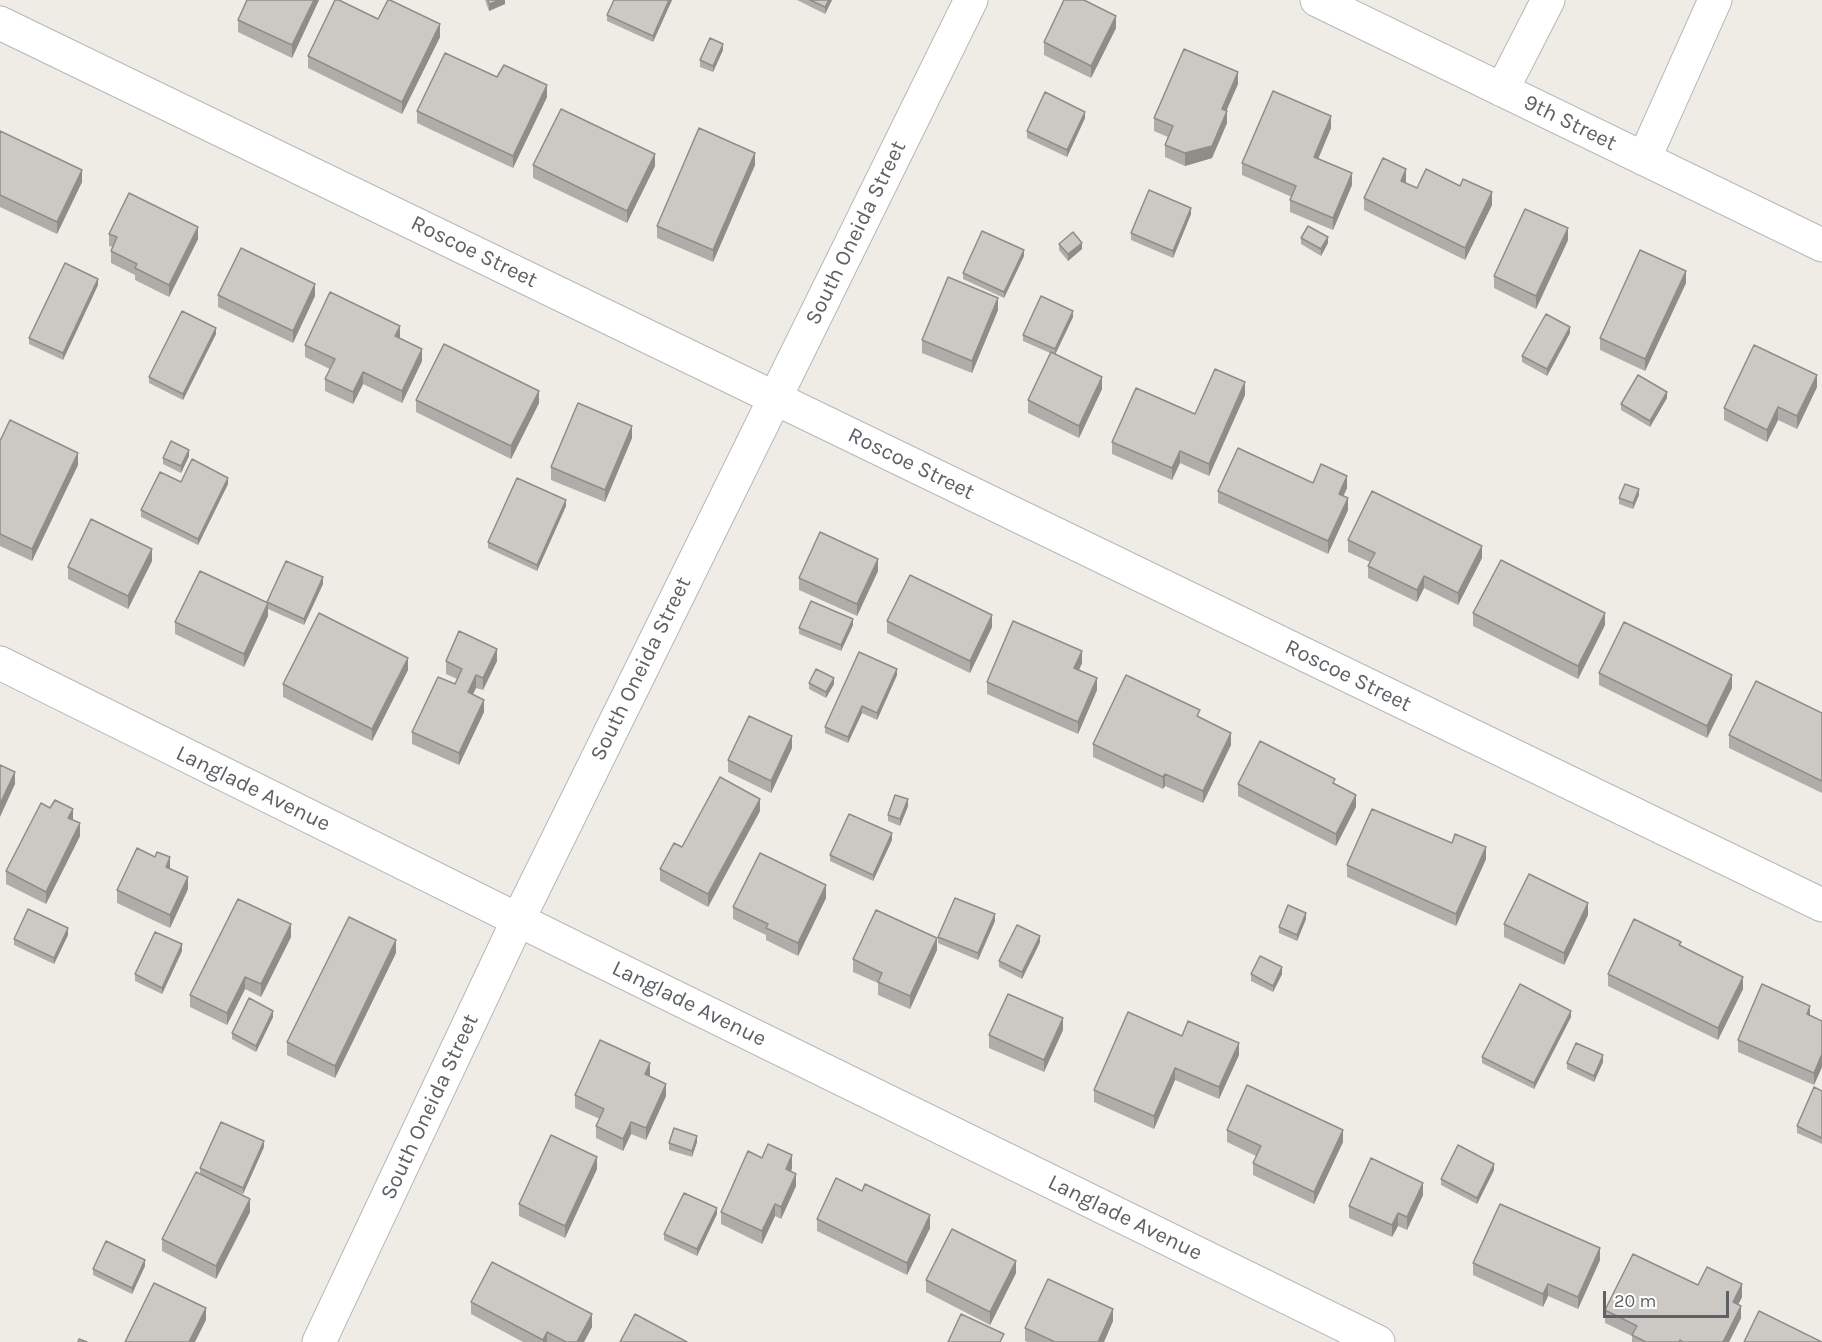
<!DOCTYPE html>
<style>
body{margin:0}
#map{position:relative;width:1822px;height:1342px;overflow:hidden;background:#efece5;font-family:Karla,sans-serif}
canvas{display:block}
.scale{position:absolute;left:1603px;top:1291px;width:126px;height:27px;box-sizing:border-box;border:3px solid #5c6165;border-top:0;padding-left:8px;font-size:18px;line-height:21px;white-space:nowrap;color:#5c6165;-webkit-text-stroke:4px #fff;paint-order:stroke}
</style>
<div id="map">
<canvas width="1822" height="1342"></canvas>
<div class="scale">20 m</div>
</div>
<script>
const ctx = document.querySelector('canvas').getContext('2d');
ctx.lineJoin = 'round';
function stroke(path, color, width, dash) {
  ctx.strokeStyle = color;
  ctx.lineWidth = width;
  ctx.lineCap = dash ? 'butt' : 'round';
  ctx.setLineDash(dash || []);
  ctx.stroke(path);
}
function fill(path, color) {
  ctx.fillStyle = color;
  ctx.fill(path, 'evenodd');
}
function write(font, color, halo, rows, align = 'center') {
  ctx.font = font + ' Karla,sans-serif';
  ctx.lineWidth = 4.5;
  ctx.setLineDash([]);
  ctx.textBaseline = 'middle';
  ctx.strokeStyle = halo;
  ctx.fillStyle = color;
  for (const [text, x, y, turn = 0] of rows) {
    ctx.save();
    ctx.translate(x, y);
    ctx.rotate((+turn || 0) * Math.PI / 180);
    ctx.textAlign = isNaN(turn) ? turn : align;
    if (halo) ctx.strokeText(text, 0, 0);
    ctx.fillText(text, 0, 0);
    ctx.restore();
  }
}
const minor = new Path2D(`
 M1317,0L1822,245
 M0,23L1822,905
 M1502,90L1548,0
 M1644,159L1715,0
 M0,663L583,952L1378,1342
 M319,1342L518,920L971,0`);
const wall = new Path2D(`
 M319,0L292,58L238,32V20Z
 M485,0H505V4L489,11Z
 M672,0L653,42L607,21V15Z
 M797,0H832L825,14Z
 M378,19L440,37L402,114L308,68V56Z
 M1116,28L1091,78L1044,55V42Z
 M723,50L713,72L700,67V60Z
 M497,77L547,97L513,168L417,123V111Z
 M1238,84L1226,110L1227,123L1212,158L1185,166L1165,157V145L1168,137L1154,131V118Z
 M1085,118L1067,157L1027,138V131Z
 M1331,128L1318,159L1352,185L1333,230L1290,212V200L1292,197L1242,175V163Z
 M0,131L82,182L57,234L0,207Z
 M533,165L655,166L627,223L533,178Z
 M755,165L713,262L657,238V226Z
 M1406,182L1405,183L1417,188L1492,205L1465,260L1364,210V198Z
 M1191,214L1173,258L1131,240V233Z
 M109,234L198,239L169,297L135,280V275L111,263V251L113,247L109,246Z
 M1301,238L1328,243L1321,256L1301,244Z
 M1568,240L1536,309L1494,288V276Z
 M1059,244L1082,249L1068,261L1059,250Z
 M1024,256L1004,298L963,279V273Z
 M1686,283L1645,371L1600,350V338Z
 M98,285L63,360L29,344V338Z
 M218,295L315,296L293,343L218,307Z
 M998,310L972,373L922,353V340Z
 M1073,317L1055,354L1102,389L1079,438L1028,413V400L1050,353L1023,341V335Z
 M1570,333L1547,376L1522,362V356Z
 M216,334L183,400L149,383V377Z
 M400,338L422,361L402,403L363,384L353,404L325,391V379L330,369L305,357V345Z
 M1817,387L1797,429L1778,420L1767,442L1724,420V408Z
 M1245,395L1209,476L1180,463L1172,480L1112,454V442L1195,414Z
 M1667,398L1650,427L1621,410V404Z
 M416,400L539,403L511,459L416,412Z
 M632,438L605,502L551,480V467Z
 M0,441L78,465L32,561L0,546Z
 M189,456L181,473L163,464V458Z
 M181,482L228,484L198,545L141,517V510Z
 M1313,483L1347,488L1343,496L1348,510L1328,554L1218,503V491Z
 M1639,495L1633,509L1619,504V498Z
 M566,506L537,571L488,548V542Z
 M1348,540L1482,558L1458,605L1424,588L1417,602L1368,578V566L1370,562L1348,552Z
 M152,561L128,609L68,579V567Z
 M878,571L857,616L799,590V578Z
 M323,584L304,625L268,609V616L244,667L175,634V622L267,603V602Z
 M1473,613L1605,625L1578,679L1473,626Z
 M887,621L992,627L970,673L887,633Z
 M853,625L841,651L799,634V628Z
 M446,661H497L483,690L476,688L473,694L484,712L459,765L412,744V732L455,684L457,679L446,674Z
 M1082,663L1079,670L1097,690L1078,734L987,694V682Z
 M408,670L372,741L283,697V684Z
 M1599,673L1732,688L1707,738L1599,685Z
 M897,675L877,720L862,713L848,743L825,733V727Z
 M809,683L834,684L826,698L809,689Z
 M1822,713V793L1729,748V735Z
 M1200,718L1231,745L1203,803L1165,786L1163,789L1093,757V744Z
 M792,748L771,793L728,772V760Z
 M1238,784H1335L1356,807L1336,846L1238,796Z
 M908,806L900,826L888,821V815Z
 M760,811L708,907L660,881V869L682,847Z
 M73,820L80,836L46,904L6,884V871Z
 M892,840L873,881L830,861V855Z
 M1452,843L1486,859L1456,926L1347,877V865Z
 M188,889L170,928L117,903V890Z
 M826,898L798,956L766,940V935L733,919V907Z
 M1588,915L1564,965L1504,937V924Z
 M1306,919L1297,941L1279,933V927Z
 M995,921L978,960L938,943V937Z
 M68,935L54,964L14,945V939Z
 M291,937L261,997L245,989L227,1025L190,1007V995Z
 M1040,942L1022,979L999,967V961Z
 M937,950L910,1009L878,995V983L853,972V959Z
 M182,951L162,994L135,981V974Z
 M396,953L335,1078L287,1055V1042Z
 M1251,974H1282L1273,992L1251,981Z
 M1608,974L1743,989L1718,1040L1608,986Z
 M273,1017L256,1052L232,1039V1033Z
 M1571,1017L1534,1089L1482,1063V1057Z
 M1822,1021V1067L1814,1085L1738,1052V1040Z
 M1063,1030L1044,1072L989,1048V1035Z
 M1182,1036L1239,1055L1219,1099L1175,1080L1154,1129L1094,1102V1090Z
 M1603,1062L1594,1082L1567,1069V1063Z
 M650,1076V1077L666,1096L646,1140L631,1134L623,1151L596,1138V1126L600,1119L575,1108V1095Z
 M1822,1091V1144L1797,1133V1126Z
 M1227,1130L1343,1142L1314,1204L1253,1175V1163L1256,1156L1227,1142Z
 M697,1142L692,1157L669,1150V1143Z
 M264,1147L243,1194L213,1181L250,1212L216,1279L162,1251V1239L200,1174V1168Z
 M762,1158L792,1168L791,1172L796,1186L781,1219L775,1216L762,1244L721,1224V1212Z
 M597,1169L565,1238L519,1216V1204Z
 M1494,1170L1477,1204L1441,1185V1179Z
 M1423,1195L1407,1230L1398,1226L1392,1237L1349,1218V1206Z
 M717,1214L697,1256L664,1240V1234Z
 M817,1219L930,1228L907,1275L817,1231Z
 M1600,1260L1578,1309L1548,1296L1543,1307L1473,1275V1263Z
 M145,1266L132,1294L93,1275V1269Z
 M1016,1273L990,1325L926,1292V1280Z
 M1698,1285L1742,1297L1738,1305L1741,1318L1729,1342H1632V1336L1605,1323V1310Z
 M471,1302L592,1327L584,1342H523L471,1314Z
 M1113,1321L1104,1342H1028L1025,1341V1328Z`);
const shadedWall = new Path2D(`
 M314,0H319L292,58V45Z
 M500,0H505V4L489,11V4Z
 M669,0H672L653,42V36Z
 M829,0H832L825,14V7Z
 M1116,16V28L1091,78V66Z
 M440,24V37L402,114V102Z
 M723,44V50L713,72V66Z
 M1238,72V84L1222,121V109Z
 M547,85V97L513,168V156Z
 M1227,111V123L1212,158L1185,166V153Z
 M1085,112V118L1067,157V150Z
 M1331,116V128L1314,169V157Z
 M755,153V165L713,262V250Z
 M655,154V166L627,223V211Z
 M1406,169V182L1401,193V181Z
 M82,170V182L57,234V222Z
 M1352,173V185L1333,230V218Z
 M1492,192V205L1465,260V248Z
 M1191,208V214L1173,258V251Z
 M198,227V239L169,297V285Z
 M1568,228V240L1536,309V296Z
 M1328,237V243L1321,256V249Z
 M1082,243V249L1068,261V254Z
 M1024,250V256L1004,298V292Z
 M1686,271V283L1645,371V359Z
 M98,279V285L63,360V353Z
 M315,284V296L293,343V331Z
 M998,298V310L972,373V361Z
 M1073,311V317L1055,355V349Z
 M400,326V338L395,336Z
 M1570,327V333L1547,376V369Z
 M216,328V334L183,400V394Z
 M422,349V361L402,403V391Z
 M363,372V384L353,404V392Z
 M1817,375V387L1797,429V416Z
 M1102,377V389L1079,438V426Z
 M1245,382V395L1209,476V464Z
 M539,391V403L511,459V446Z
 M1667,392V398L1650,427V421Z
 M1778,407V420L1767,442V430Z
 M632,426V438L605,502V490Z
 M189,450V456L181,473V466Z
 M1180,451V463L1172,480V468Z
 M78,453V465L32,561V549Z
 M1347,476V488L1339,506V494Z
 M228,478V484L198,545V539Z
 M1639,489V495L1633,509V503Z
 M1348,498V510L1328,554V541Z
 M566,500V506L537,571V565Z
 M1482,546V558L1458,605V593Z
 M152,549V561L128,609V596Z
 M878,559V571L857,616V604Z
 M1424,576V588L1417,602V590Z
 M323,577V584L304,625V619Z
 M268,603V616L244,667V654Z
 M1605,613V625L1578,679V666Z
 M992,615V627L970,673V661Z
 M853,619V625L841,651V645Z
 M497,649V661L483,690V678Z
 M1082,651V663L1074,681V668Z
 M408,658V670L372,741V729Z
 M897,669V675L877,720V713Z
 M476,675V688L468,704V692Z
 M1732,675V688L1707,738V726Z
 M834,678V684L826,698V692Z
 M1097,678V690L1078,734V722Z
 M484,700V712L459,765V753Z
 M862,706V713L848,743V737Z
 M1231,733V745L1203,803V791Z
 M792,736V748L771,793V781Z
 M15,772V784L0,817V804Z
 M1165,774V786L1163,789V777Z
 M1356,795V807L1336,846V834Z
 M760,799V811L708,907V894Z
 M908,799V806L900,826V819Z
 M73,809V822L68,818Z
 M80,823V836L46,904V892Z
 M892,833V840L873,881V875Z
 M1486,847V859L1456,926V914Z
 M170,857V870L166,867Z
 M188,877V889L170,928V915Z
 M826,885V898L798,956V943Z
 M1588,903V915L1564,965V953Z
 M1306,913V919L1297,941V935Z
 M995,914V921L978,960V953Z
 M291,924V937L261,997V984Z
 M68,928V935L54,964V958Z
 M1040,936V942L1022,979V972Z
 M937,938V950L910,1009V996Z
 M396,940V953L335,1078V1066Z
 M182,944V951L162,994V988Z
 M1282,967V974L1273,992V986Z
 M245,977V989L227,1025V1013Z
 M1743,977V989L1718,1040V1028Z
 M1810,1006V1018L1807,1014Z
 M273,1011V1017L256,1052V1046Z
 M1571,1011V1017L1534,1089V1083Z
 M1063,1018V1030L1044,1072V1060Z
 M1239,1043V1055L1219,1099V1087Z
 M1822,1054V1067L1814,1085V1073Z
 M1603,1055V1062L1594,1082V1076Z
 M650,1063V1076L645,1087V1074Z
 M1175,1068V1080L1154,1129V1116Z
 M666,1084V1096L646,1140V1128Z
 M631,1122V1134L623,1151V1139Z
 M1343,1130V1142L1314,1204V1192Z
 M697,1136V1142L692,1157V1151Z
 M264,1141V1147L243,1194V1188Z
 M792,1155V1168L786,1182V1169Z
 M597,1157V1169L565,1238V1226Z
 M1494,1164V1170L1477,1204V1198Z
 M796,1174V1186L781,1219V1207Z
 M1423,1183V1195L1407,1230V1217Z
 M250,1199V1212L216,1279V1266Z
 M775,1204V1216L762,1244V1231Z
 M717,1208V1214L697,1256V1249Z
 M1398,1213V1226L1392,1237V1225Z
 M930,1215V1228L907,1275V1263Z
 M1600,1248V1260L1578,1309V1297Z
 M145,1260V1266L132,1294V1288Z
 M1016,1261V1273L990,1325V1312Z
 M1548,1284V1296L1543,1307V1294Z
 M1742,1284V1297L1733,1314V1302Z
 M1741,1306V1318L1729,1342H1723Z
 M206,1308V1320L195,1342H189Z
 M1113,1309V1321L1104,1342H1098Z
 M592,1314V1327L584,1342H577Z
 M547,1332V1342H543V1340Z`);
const building = new Path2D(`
 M247,0H314L292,45L238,20Z
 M335,0H339L378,19L388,0H390L440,24L402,102L308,56Z
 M488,0H500L489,4Z
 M614,0H669L653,36L607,15Z
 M810,0H829L825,7Z
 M1064,0H1084L1116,16L1091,66L1044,42Z
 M710,38L723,44L713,66L700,60Z
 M1184,49L1238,72L1222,109L1227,111L1212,146L1185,153L1165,145L1173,126L1154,118Z
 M445,53L497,77L504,65L547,85L513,156L417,111Z
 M1273,91L1331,116L1314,157L1352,173L1333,218L1290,200L1296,186L1242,163Z
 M1045,92L1085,112L1067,150L1027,131Z
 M561,109L655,154L627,211L533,165Z
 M699,128L755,153L713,250L657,226Z
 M0,131L82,170L57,222L0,195Z
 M1383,158L1406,169L1401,181L1417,188L1426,169L1460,186L1463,179L1492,192L1465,248L1364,198Z
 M1149,190L1191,208L1173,251L1131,233Z
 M129,193L198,227L169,285L135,268L137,264L111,251L117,237L109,234Z
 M1525,209L1568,228L1536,296L1494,276Z
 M1308,226L1328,237L1321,249L1301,238Z
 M982,231L1024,250L1004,292L963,273Z
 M1073,232L1082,243L1068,254L1059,244Z
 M241,248L315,284L293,331L218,295Z
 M1640,250L1686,271L1645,359L1600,338Z
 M65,263L98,279L63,353L29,338Z
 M948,277L998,298L972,361L922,340Z
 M330,292L400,326L395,336L422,349L402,391L363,372L353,392L325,379L335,359L305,345Z
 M1041,296L1073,311L1055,349L1023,335Z
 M182,311L216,328L183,394L149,377Z
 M1546,314L1570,327L1547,369L1522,356Z
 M444,344L539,391L511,446L416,400Z
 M1754,345L1817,375L1797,416L1778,407L1767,430L1724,408Z
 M1051,352L1102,377L1079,426L1028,400Z
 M1215,369L1245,382L1209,464L1180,451L1172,468L1112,442L1136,388L1195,414Z
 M1638,375L1667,392L1650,421L1621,404Z
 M578,403L632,426L605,490L551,467Z
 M10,420L78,453L32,549L0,534V441Z
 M171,441L189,450L181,466L163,458Z
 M1238,448L1313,483L1321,464L1347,476L1339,494L1348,498L1328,541L1218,491Z
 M192,459L228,478L198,539L141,510L160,472L181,482Z
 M517,478L566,500L537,565L488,542Z
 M1625,484L1639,489L1633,503L1619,498Z
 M1372,491L1482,546L1458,593L1424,576L1417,590L1368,566L1375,553L1348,540Z
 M91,519L152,549L128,596L68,567Z
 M820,532L878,559L857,604L799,578Z
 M1501,560L1605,613L1578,666L1473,613Z
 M286,561L323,577L304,619L267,602Z
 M200,571L268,603L244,654L175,622Z
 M910,575L992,615L970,661L887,621Z
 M811,601L853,619L841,645L799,628Z
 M319,613L408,658L372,729L283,684Z
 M1013,621L1082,651L1074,668L1097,678L1078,722L987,682Z
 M1624,622L1732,675L1707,726L1599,673Z
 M459,631L497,649L483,678L476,675L468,692L484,700L459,753L412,732L438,677L455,684L462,669L446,661Z
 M859,652L897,669L877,713L862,706L848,737L825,727Z
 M816,669L834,678L826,692L809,683Z
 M1126,675L1200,710L1197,716L1231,733L1203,791L1165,774L1163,777L1093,744Z
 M1756,681L1822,713V781L1729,735Z
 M749,716L792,736L771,781L728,760Z
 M1260,741L1335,779L1333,783L1356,795L1336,834L1238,784Z
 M0,765L15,772L0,804Z
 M720,777L760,799L708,894L660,869L674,843L682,847Z
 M895,795L908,799L900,819L888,815Z
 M55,800L73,809L68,818L80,823L46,892L6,871L41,803L50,808Z
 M1372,809L1452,843L1455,834L1486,847L1456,914L1347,865Z
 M849,814L892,833L873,875L830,855Z
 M137,848L155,857L157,852L170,857L166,867L188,877L170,915L117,890Z
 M760,853L826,885L798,943L766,928L768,924L733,907Z
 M1529,874L1588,903L1564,953L1504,924Z
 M955,898L995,914L978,953L938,937Z
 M238,899L291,924L261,984L245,977L227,1013L190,995Z
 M1288,905L1306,913L1297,935L1279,927Z
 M28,909L68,928L54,958L14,939Z
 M876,910L937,938L910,996L878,982L882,973L853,959Z
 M349,917L396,940L335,1066L287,1042Z
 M1634,919L1681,942L1679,945L1743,977L1718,1028L1608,974Z
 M1017,925L1040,936L1022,972L999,961Z
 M155,932L182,944L162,988L135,974Z
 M1260,956L1282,967L1273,986L1251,974Z
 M1520,984L1571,1011L1534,1083L1482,1057Z
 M1762,984L1810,1006L1807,1014L1822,1021V1054L1814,1073L1738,1040Z
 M1008,994L1063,1018L1044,1060L989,1035Z
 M249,998L273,1011L256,1046L232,1033Z
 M1128,1012L1182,1036L1188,1021L1239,1043L1219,1087L1175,1068L1154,1116L1094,1090Z
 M600,1040L650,1063L645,1074L666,1084L646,1128L631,1122L623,1139L596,1126L604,1109L575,1095Z
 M1576,1043L1603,1055L1594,1076L1567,1063Z
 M1247,1085L1343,1130L1314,1192L1253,1163L1261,1146L1227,1130Z
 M1814,1087L1822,1091V1138L1797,1126Z
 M221,1122L264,1141L243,1188L200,1168Z
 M674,1128L697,1136L692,1151L669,1143Z
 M551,1135L597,1157L565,1226L519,1204Z
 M768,1144L792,1155L786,1169L796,1174L781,1207L775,1204L762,1231L721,1212L748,1151L762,1158Z
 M1458,1145L1494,1164L1477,1198L1441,1179Z
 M1371,1158L1423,1183L1407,1217L1398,1213L1392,1225L1349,1206Z
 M196,1172L250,1199L216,1266L162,1239Z
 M836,1178L862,1191L865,1184L930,1215L907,1263L817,1219Z
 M684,1193L717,1208L697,1249L664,1234Z
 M1500,1204L1600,1248L1578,1297L1548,1284L1543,1294L1473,1263Z
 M952,1229L1016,1261L990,1312L926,1280Z
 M106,1241L145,1260L132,1288L93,1269Z
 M1633,1254L1698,1285L1707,1267L1742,1284L1733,1302L1741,1306L1723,1342H1683L1680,1340L1679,1342H1646L1632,1335L1637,1326L1605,1310Z
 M492,1262L592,1314L577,1342H566L547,1332L543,1340L471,1302Z
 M1048,1279L1113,1309L1098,1342H1055L1025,1328Z
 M154,1283L206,1308L189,1342H125Z
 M1759,1311L1822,1342H1744Z
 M635,1314L687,1342H620Z
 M961,1314L1004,1334L1000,1342H948Z
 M79,1339L87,1342H78Z`);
const streetNames = [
 ["9th Street",1570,123,26],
 ["South Oneida Street",856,233,-64],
 ["Roscoe Street",474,252,26],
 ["Roscoe Street",911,464,26],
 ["South Oneida Street",641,669,-64],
 ["Roscoe Street",1348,676,26],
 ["Langlade Avenue",253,789,26],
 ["Langlade Avenue",689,1004,26],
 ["South Oneida Street",430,1107,-65],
 ["Langlade Avenue",1125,1218,26]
];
stroke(minor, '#b5b8bc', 35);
stroke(minor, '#fff', 33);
fill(wall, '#afada9');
fill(shadedWall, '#8f8d89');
fill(building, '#ccc9c4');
stroke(building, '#8f8d89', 1.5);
write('22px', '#5c6165', '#fff', streetNames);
</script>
